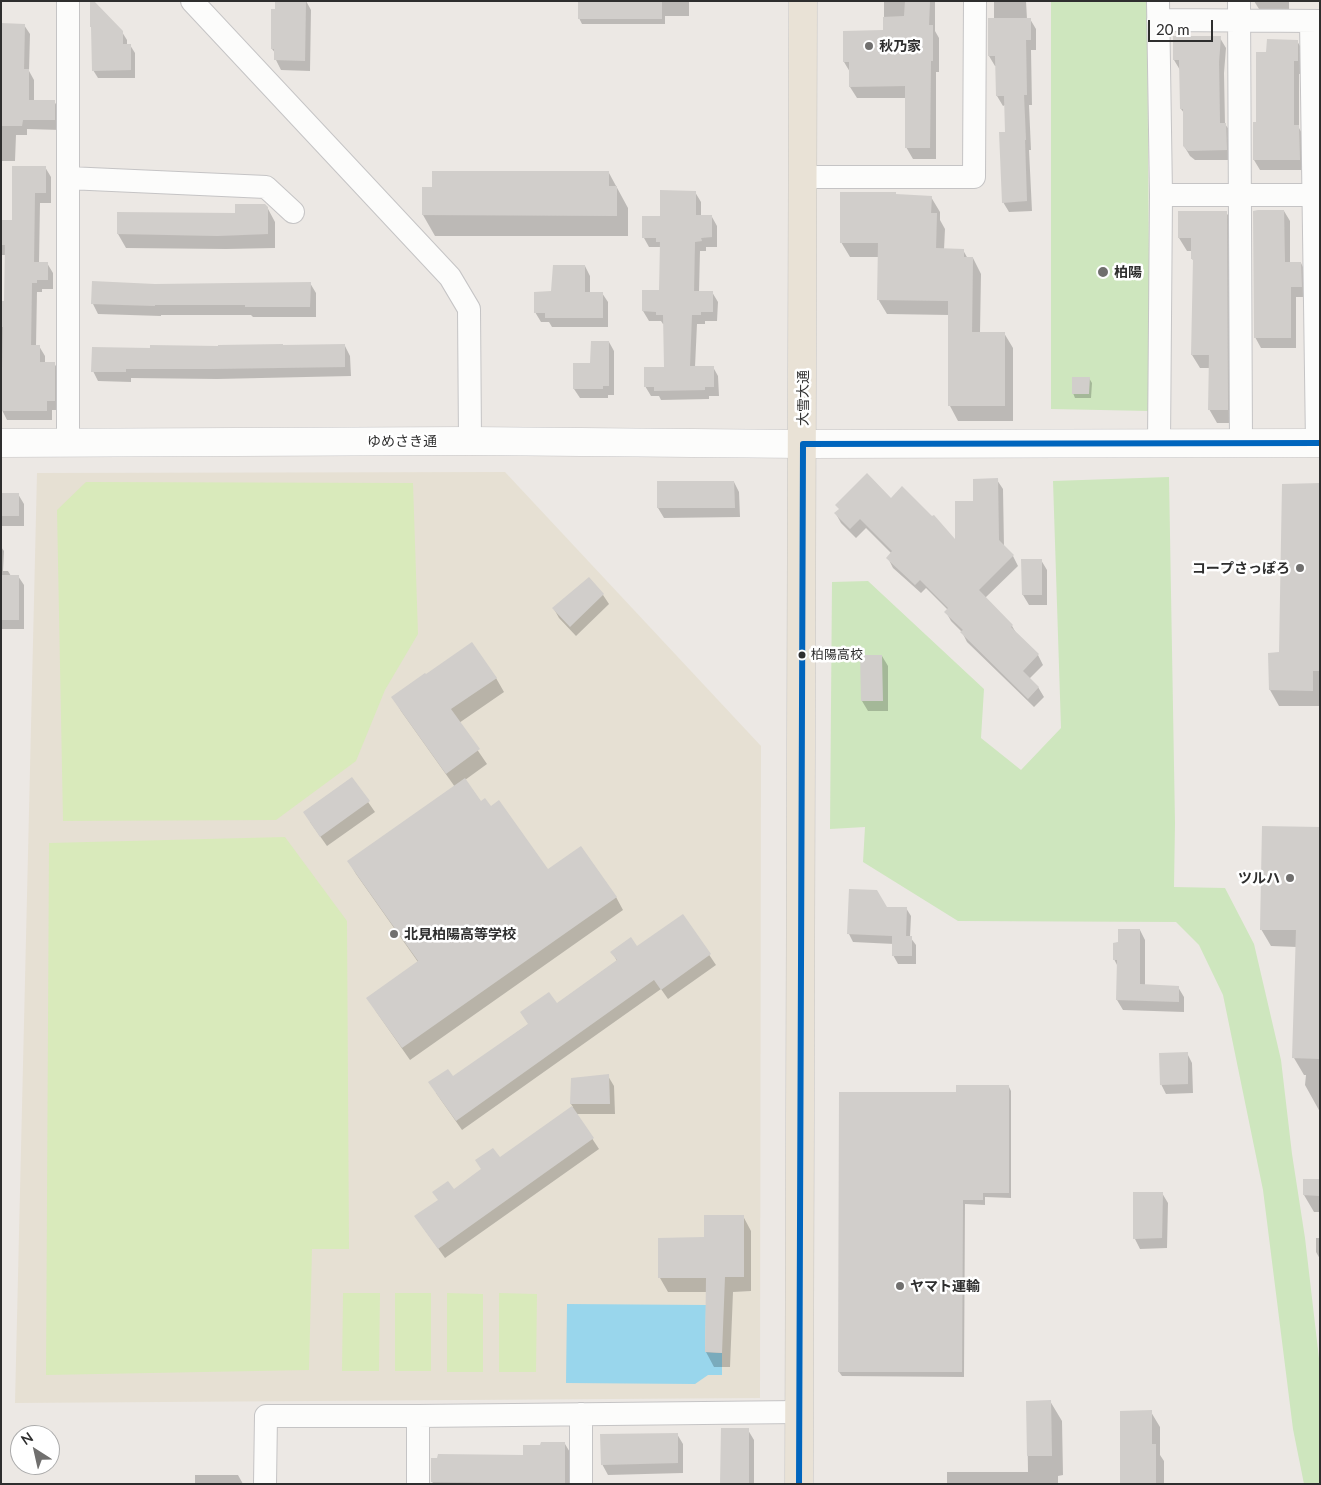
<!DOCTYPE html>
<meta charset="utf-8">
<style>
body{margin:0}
#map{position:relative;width:1321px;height:1485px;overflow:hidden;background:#ece8e4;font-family:Lato,sans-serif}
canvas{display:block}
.frame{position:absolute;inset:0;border:2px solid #2e2e2e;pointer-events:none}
.north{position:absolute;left:10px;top:1425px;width:50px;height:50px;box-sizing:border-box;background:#fff;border:1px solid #ababab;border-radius:50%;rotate:325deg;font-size:14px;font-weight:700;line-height:20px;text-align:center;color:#2e2e2e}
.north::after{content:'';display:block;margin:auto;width:18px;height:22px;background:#706f6e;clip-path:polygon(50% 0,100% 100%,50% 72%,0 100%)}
.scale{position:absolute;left:1148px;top:20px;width:65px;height:22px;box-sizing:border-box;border:2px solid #2e2e2e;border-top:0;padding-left:6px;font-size:15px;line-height:18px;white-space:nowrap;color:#2e2e2e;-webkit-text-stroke:4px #fff;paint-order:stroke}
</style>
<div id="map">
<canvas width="1321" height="1485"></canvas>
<div class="frame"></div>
<div class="north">N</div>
<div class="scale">20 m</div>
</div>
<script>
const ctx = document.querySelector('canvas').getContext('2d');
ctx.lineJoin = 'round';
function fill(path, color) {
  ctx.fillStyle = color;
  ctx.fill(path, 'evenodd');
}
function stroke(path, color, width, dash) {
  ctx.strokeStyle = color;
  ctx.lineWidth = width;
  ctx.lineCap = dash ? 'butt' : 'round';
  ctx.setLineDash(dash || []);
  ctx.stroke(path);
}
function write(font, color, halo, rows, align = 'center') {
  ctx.font = font + ' Lato,"Noto Sans JP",sans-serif';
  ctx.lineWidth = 5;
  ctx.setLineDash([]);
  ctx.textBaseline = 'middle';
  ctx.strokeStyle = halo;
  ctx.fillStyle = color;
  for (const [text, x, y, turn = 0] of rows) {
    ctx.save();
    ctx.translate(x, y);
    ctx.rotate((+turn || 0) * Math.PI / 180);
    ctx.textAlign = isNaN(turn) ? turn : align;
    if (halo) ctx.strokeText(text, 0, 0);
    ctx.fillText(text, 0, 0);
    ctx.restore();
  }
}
const education = new Path2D(`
 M505,472L761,746L760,1398L15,1403L37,473Z`);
const green = new Path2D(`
 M1051,1H1147L1150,411L1051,409Z
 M1169,477L1175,823L1174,887L1225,888L1254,944L1281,1060L1292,1154L1305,1238L1320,1367V1484H1304L1293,1429L1263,1190L1223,995L1199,945L1176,922L958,921L863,862L865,827L830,829L832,582L868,581L984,689L981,738L1021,770L1061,728L1053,481Z`);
const pitch = new Path2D(`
 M86,482L413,483L418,634L385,690L356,761L276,820L63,821L57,510Z
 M285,837L347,921L349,1249H312L309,1370L46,1375L49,843Z
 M343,1293H380L379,1371H342Z
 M395,1293H431V1371H395Z
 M447,1293L483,1294V1372H447Z
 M499,1293L537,1294L536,1372H499Z`);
const water = new Path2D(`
 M567,1304L706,1305L705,1352L722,1353V1375H708L695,1384L566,1383Z`);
const shadow = new Path2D(`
 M92,1L122,32L127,40V45H130L135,53V78H98L93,70L92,30L91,27Z
 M306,1L311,10L310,71L281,70L276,60V54L272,49Z
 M579,1H689V16H665V24H582L579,18Z
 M884,1H935V31L939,38V72H936V159H913L906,147V98H857L850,87V72L844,62L884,31Z
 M994,1H1026L1027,19H1030L1036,29V50H1031L1032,105H1029L1031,150H1029L1032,211L1009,212L1003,202L1006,133L1005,105L1003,106L997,96V66H995L989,56L994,19Z
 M1254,1H1289V9H1259Z
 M1,24L24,25L30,34L29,71L34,80V101H54L60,111V130L27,129V135H16L15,161H1Z
 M1220,38L1226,48L1224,73L1225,124L1232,134V160H1195L1190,156L1184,146V113L1181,109L1180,70L1174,60Z
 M1297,41L1303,51L1304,74H1299V128L1304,137L1305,170H1260L1254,160L1268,54Z
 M45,167L51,177V203H40L39,263H47L53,273V289H42V292H37L36,346H39L45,356V363H54L60,373V410H52V420H7L2,410L1,302H5L6,255H1V221H13Z
 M609,173L628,208V236H435L423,215V188Z
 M695,192L701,202V217H712L717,226V247H706V251H700L699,292H712L718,302L717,321H705V324H697L695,367H713L718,376L719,396H709V399L661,400L659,396H651L645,386L665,368L664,324H663L661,321H649L643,311V291H660V247H649L644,238L661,217Z
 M897,195L931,197L940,212V220L945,229L944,250H963L968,259L973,258L981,274L980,333H1004L1013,348V421H958L950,406L949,315L887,314L878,299L879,257H850L841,242Z
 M267,207L275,222V248L226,249L126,248L118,234L236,215Z
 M1284,211L1290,221V263H1301L1306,273L1307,297H1296V348H1261L1255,337Z
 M1226,212L1234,225L1235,423H1217L1209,409L1210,368H1200L1192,355L1194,261L1192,259V251H1187L1179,238Z
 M585,266L590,276V293H602L608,302V327H552L549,322H541L535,312L553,292Z
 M310,283L316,293V317H253L251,315H161V316L98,314L93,304L155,285Z
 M609,342L614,351V395H608V398H580L574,389Z
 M345,346L350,356L351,376L217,379L131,378V382L98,381L93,371L152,349Z
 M1089,378L1092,383L1091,398H1075L1073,393Z
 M997,480L1003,489L1004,547L1013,556L1018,566L985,598L1012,626L1018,636L1038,655L1043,665L1029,679L1038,687L1044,697L1034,707L967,642L962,632L951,621L946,612L948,610L926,588L921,593L893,568L888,558L892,554L866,528L856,538L841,523L836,514L890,499L957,542L975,502Z
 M734,482L739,492L740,517L664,518L658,508Z
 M1320,484V706H1279L1270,690L1269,654L1280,653Z
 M1,494H18L24,504V526H1Z
 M1,547L4,551L3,571H8L11,576H18L24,585V629H1Z
 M1041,560L1047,570V605H1029L1023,595Z
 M589,578L603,595L609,604L576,636L559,618L554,609Z
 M882,656L888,666V711H868L862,701Z
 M496,678L504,692L459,723L487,764L465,780L481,802L548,871L616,897L623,910L410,1060L375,1010L418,962L356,874L349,862L455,787L401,711L393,697Z
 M352,779L375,812L327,846L310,822Z
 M1320,828V1112L1305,1085L1306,1075H1304L1294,1058L1297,947L1271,946L1261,929Z
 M886,908H906L911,916L910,937L916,945V964H898L893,955L894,944L853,942L849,934Z
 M683,916L716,965L668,999L661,989L462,1130L436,1093L453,1078L617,961L612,952L637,948Z
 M1140,930L1145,940V986L1178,987L1184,997V1012L1123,1010L1117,1000L1118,967L1114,959L1120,944Z
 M1187,1053L1192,1063L1193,1093L1166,1094L1161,1084Z
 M608,1076L614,1086L615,1114H576L599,1149L445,1258L422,1226L453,1191L573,1107L571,1104L572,1079Z
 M1009,1087L1011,1091V1198L985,1197V1205L965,1204L964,1377L842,1376L839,1372L957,1093Z
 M1320,1180V1212H1314L1304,1195Z
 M1162,1193L1168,1203L1167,1248L1140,1249L1135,1239Z
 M743,1216L751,1231V1291L733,1292L730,1367H714L706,1352L707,1292H668L660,1278L705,1239Z
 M1316,1238H1320V1259L1316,1252Z
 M1050,1401L1062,1421L1063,1475L1058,1476V1484H947V1472H1028L1027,1402Z
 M1151,1412L1160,1427V1455L1164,1461V1484H1121Z
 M748,1430L754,1440V1484H721Z
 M677,1434L683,1444V1473L608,1475L602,1464Z
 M565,1444L574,1459L573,1484H434L432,1482Z
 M195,1475H238L243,1484H195Z`);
const building = new Path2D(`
 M90,1H94L123,31V44H131V70L92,71L91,27H90Z
 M275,1H306L305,61L274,60V49H271V9H275Z
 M578,1H662V19H578Z
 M905,1H930L929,25H933V61H931L930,148H905V86L849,87V62H843V31L883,30V17L904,16Z
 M988,18H1031V40H1026L1027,95H1024L1026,140H1025L1027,201L1002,203L999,132H1005L1004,96H996L995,56H988Z
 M1,23L25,24L24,69H29V100H55V120H23L22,126H1Z
 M1173,36H1221L1219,62L1220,123H1226L1227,150L1188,151L1183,146V109H1180L1179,60H1173Z
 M1267,39L1298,40V61H1294V125H1299L1300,160H1253V122H1256V52H1266Z
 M12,166H46V193H35L34,262H48V280H37V283H32L31,345H40V362H55V401H47V411H1L3,327H1V301H4L5,245H1V220H12Z
 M432,171H609V186H617V216L422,215V187H432Z
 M660,190L696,191V215H712V237L701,238L702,241L695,242L694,291H713V312H701V315H692L690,366H714V387H705V390L654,391V387H644V367H664L663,315H656V312L642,311V290H659L660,242H656V238H642V216H660Z
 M840,192H896V194L932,196L931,213H937L936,248L964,249V257H973L972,332H1005V406H948V301L877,300L878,243H840Z
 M235,204H265L268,207V234L218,236L117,234V212L235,213Z
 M1258,210H1284L1285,262H1301L1302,287H1291V338H1254L1253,211Z
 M1178,211H1227L1228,410H1208L1209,355H1191L1193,259H1191V238H1178Z
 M553,265H585V292H603V318H545V313H534V292L551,291Z
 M92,281L155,284L311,282L310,307H245V305H155V306L91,304Z
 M591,341H609V386H603V389H573V363H590Z
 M283,344V345L345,344V367L211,369H126V372H91L92,347L150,348V345L218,346V345Z
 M1072,377H1090L1089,394H1072Z
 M867,473L891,498L902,486L932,516L934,515L955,539V501H973V479L998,478L999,540L1014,555L979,590L1013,625L1011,627L1039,654L1023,671L1039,687L1028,699L960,632L963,630L944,612L948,608L920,580L915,585L886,558L892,551L860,519L850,529L834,513L839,509L835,505Z
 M657,481H734L735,508H657Z
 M1320,483V671H1313V691L1269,690L1268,653L1279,652L1282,484Z
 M1,493H19V516H1Z
 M1021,559H1042V595H1022Z
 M1,575H19V620H1Z
 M589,577L604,594L570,627L552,608Z
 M472,642L497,678L451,709L480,749L446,774L391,697L425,673L426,674Z
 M860,655H882L883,701H861Z
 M352,777L370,801L320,837L303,812Z
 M465,778L481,801L485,798L491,806L499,800L548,869L581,846L617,897L402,1048L366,998L418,961L347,861Z
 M1262,826L1320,827V1059L1292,1058L1296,930H1260Z
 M849,889L877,890L887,907H907L906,936H912V956H892V936L847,934Z
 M683,914L711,954L661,990L654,980L456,1121L428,1082L448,1069L453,1076L528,1024L520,1012L549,992L557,1003L617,960L610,952L631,937L637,946Z
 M1118,929H1140V984L1179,986V1002L1116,1000L1117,960H1113V943L1118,942Z
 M1188,1052V1084L1160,1085L1159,1053Z
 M609,1074L610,1104H570L571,1078Z
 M956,1085H1009V1193H983V1200H963L962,1372H838L839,1092H956Z
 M572,1106L594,1138L438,1249L414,1216L438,1200L432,1192L448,1181L454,1189L481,1169L475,1160L493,1148L500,1157Z
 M1303,1179H1320V1196L1303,1195Z
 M1133,1192H1163L1162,1238L1133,1239Z
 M704,1215H744V1277H725L722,1353L705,1352L706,1278H658V1238L704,1237Z
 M1051,1400L1052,1456H1027L1026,1401Z
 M1152,1410V1444H1156V1484H1120V1411Z
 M721,1428H749V1484H720Z
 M678,1433V1463L601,1465L600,1434Z
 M541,1442H565V1484L431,1482V1458H437L438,1454L523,1455V1445H540Z`);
const minor = new Path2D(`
 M192,1L450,277L469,309L470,441
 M1158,1L1161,195L1159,443
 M1239,1L1241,443
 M1158,20L1320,21
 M1311,21L1317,443
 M803,177H974L975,1
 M68,178L266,187L293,212
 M1161,195H1320
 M68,442V1
 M581,1414V1484
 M265,1484L266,1416H418L799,1412
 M418,1484V1416`);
const tertiary = new Path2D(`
 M1,443L470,441L803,444L1320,443`);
const trunk = new Path2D(`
 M799,1484L803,1`);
const bus1 = new Path2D(`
 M799,1484L803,444L1320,443`);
const markers = [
 [869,46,5,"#706f6e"],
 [1103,272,6,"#706f6e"],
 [1300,568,5,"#706f6e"],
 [802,655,4.5,"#2e2e2e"],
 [1290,878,5,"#706f6e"],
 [394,934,5,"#706f6e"],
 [900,1286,5,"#706f6e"]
];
const busNames = [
 ["柏陽高校",811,655]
];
const poiNames = [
 ["秋乃家",879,46],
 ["柏陽",1114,272],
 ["コープさっぽろ",1290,568,"right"],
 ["ツルハ",1280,878,"right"],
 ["北見柏陽高等学校",404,934],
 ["ヤマト運輸",910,1286]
];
const streetNames = [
 ["大雪大通",803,398,-90],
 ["ゆめさき通",402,441]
];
fill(education, '#e6e0d3');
fill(green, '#cee6be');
fill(pitch, '#d9eabb');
fill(water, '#99d6ec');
fill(shadow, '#0003');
fill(building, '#d1cecb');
stroke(minor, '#c5c4c5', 24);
stroke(tertiary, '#c5c4c5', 29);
stroke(trunk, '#c6c5c4', 29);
stroke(minor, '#fcfcfb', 22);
stroke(tertiary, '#fcfcfb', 28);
stroke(trunk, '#e9e2d6', 28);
stroke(bus1, '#0065bd', 6);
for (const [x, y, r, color] of markers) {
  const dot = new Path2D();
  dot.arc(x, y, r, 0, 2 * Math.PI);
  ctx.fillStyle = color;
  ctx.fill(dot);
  stroke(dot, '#fff', 2);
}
write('13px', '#2e2e2e', '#fff', busNames, 'left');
write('bold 14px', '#2e2e2e', '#fff', poiNames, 'left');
write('14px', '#2e2e2e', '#fff', streetNames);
</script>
